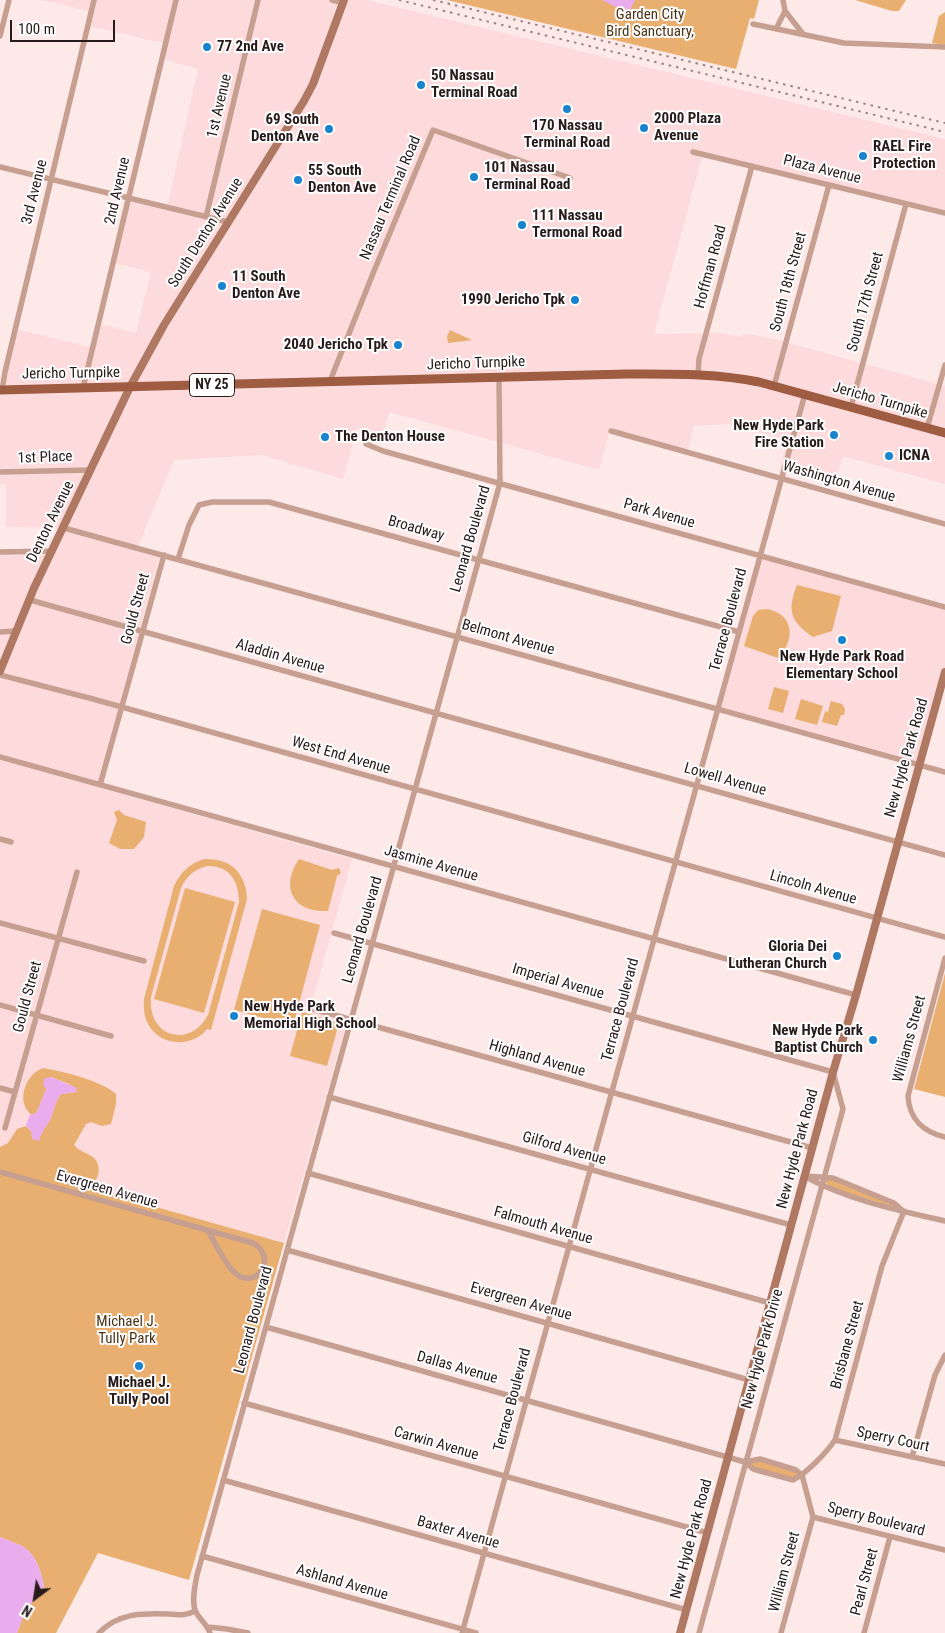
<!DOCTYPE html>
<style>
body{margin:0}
#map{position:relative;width:945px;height:1633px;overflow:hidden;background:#fee9e9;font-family:"Roboto Condensed",sans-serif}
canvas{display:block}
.north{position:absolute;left:10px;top:1573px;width:50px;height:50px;-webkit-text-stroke:4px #fff;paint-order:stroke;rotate:211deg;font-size:14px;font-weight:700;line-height:20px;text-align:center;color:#271b1c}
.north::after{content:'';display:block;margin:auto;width:18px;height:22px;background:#271b1c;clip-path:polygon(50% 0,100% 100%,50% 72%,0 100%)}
.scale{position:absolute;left:10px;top:20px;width:105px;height:22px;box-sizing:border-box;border:2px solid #271b1c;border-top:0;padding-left:6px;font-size:15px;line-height:18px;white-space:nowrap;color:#271b1c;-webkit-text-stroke:4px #fff;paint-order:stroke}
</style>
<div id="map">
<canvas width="945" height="1633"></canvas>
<div class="north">N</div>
<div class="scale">100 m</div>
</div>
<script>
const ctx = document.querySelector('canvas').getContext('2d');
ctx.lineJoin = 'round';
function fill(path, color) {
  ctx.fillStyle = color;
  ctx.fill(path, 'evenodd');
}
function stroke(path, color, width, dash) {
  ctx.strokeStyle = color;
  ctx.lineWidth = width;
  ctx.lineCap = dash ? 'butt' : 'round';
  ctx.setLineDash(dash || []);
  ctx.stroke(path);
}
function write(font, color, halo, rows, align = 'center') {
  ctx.font = font + ' "Roboto Condensed",sans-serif';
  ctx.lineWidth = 4;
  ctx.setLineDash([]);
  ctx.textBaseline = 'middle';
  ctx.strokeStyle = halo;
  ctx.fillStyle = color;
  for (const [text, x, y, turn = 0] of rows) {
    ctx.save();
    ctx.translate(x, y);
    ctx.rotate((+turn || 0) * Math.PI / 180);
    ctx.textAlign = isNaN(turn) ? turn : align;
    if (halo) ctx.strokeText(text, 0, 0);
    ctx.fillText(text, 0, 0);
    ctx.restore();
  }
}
const built = new Path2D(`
 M43,0H367L945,139V211L703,153L654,334L721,333L742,337L743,334L754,335L778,340L945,386V484L843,456L834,486L779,471L787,440L728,424L694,426L688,450L610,430L599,470L390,412L382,435L357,428L343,479L262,455L174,460L136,551L159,558L97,787L352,859L310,1010L347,1021L284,1243L0,1163V552L53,551L64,528L6,527V484H0V389L16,329L93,348L100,324L136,333L151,272L114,263L129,199L167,208L198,69L164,59L167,44L86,25L88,11Z
 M762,557L945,609V672L919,765L719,708Z`);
const green = new Path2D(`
 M447,0H759L754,19L750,18L736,69Z
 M855,0H906L899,11H892Z
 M945,12V45L932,43L939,16Z
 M450,330L472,340L448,343L447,336Z
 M797,585L841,596L832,631L813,637C790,621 787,611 797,585Z
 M766,609C794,613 796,640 778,658L744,646L753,616L758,610Z
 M774,687L789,691L783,713L768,709Z
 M801,699L823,706L817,725L795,719Z
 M831,701L842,704L845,709L844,715H841L837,726L822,722L825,711L828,712Z
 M119,810L124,815L146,822L144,837L134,849H120L109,843L117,820L114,812Z
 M204,859C230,858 246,872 247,899L211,1030L207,1029C195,1045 169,1047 154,1032C145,1023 143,1011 144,999L174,886C181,872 189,864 204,859ZM207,866C230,865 239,882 239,902L208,1015C189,1050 147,1036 151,997L181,888C187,875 194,870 207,866Z
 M299,859L332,870L339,868L341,873L337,876L328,911C294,913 279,888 299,859Z
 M185,888L235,902L204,1013L154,999Z
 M262,909L320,925L293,1026L234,1010Z
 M945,973V1097L914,1089Z
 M302,1012L339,1023L327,1066L290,1056Z
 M43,1068C62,1071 102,1081 116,1094V1104L111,1124L102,1126L91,1122L86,1124L74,1145C80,1152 88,1153 94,1158C101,1164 100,1178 93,1183C89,1186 82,1185 78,1185L284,1243L189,1580L98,1553L56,1633H17L25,1611L44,1587C42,1573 36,1554 22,1546C15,1543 7,1540 0,1537V1147L8,1143L17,1129L26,1126L39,1140C42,1130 47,1126 51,1118C54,1109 55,1102 61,1094L76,1092L69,1084L51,1077L37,1112L32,1115C15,1103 25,1074 43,1068Z
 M823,1180H833L893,1203L899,1209L832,1188Z
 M759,1460L795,1470L801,1475L793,1479L753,1468L748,1462Z`);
const water = new Path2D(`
 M602,0H635L630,10L616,7Z
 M51,1077L77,1088L76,1092L61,1094C55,1102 54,1109 51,1118C47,1126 42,1130 39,1141L32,1139L31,1131L26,1126L30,1114L32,1115L37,1112L46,1089L43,1084L45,1078Z
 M0,1537C7,1540 15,1543 22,1546C36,1554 42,1573 44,1587L25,1611L17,1633H0Z`);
const street = new Path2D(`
 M332,0L343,3
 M783,0L785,11L803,34
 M753,24L844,43L945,47
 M776,29L785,11
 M0,36L9,0
 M693,152L945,213
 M0,167L228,222
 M206,217L258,0
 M698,375L699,359L752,166
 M330,381L374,271L433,130L570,178
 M774,386L829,185
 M83,388L176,0
 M2,390L5,372L94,0
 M851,407L906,204
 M927,428L945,365
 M611,431L945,524
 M366,444L383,451L945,607
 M0,472L91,470
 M64,528L945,772
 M0,552L53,551
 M178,559L189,525L199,505L212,502H269L739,632
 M30,600L945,855
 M0,632L16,631
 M0,675L93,699L945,937
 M0,757L856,995
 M100,785L164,555
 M0,839L11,842
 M0,923L144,961
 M334,933L833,1072L843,1109L699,1633
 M945,958L908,1096C909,1119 924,1132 945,1137
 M0,1005L111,1036
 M313,1009L812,1148
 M0,1088L15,1092
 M329,1097L791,1225
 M5,1128L77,872
 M0,1172L253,1243C280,1259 254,1293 233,1271C223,1261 216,1244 208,1231
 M308,1173L770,1303
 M804,1176C848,1200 897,1210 945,1221
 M806,1176L833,1178L894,1203L902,1210
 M904,1211L882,1266L835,1440C826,1453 807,1473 793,1480L753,1469L745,1462L760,1459L796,1470L802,1475L813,1517L945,1550
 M287,1250L749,1380
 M266,1327L745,1462
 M244,1403L708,1533
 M835,1440L945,1464
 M912,1457L935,1375L945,1355
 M223,1480L687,1610
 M202,1556L476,1633
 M208,1627L227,1629L248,1633
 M99,1633C118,1613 142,1613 168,1614C178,1615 186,1616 195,1611
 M210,1633C207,1624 200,1620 196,1612C191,1603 195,1585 197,1575L500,483L499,377
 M462,1633L805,394
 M781,1633L813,1517
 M864,1633L890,1537`);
const secondary = new Path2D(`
 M0,671L34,588L130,387L164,325L304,101L313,84L344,0
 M680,1633L833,1072L856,995L945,672`);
const primary = new Path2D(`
 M0,390L627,374C671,374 716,373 759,382L945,433`);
const rail = new Path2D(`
 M399,0L945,132
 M433,0L945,123`);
const markers = [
 [207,47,5,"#1983cd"],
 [421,85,5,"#1983cd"],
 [567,109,5,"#1983cd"],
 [644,128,5,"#1983cd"],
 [329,129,5,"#1983cd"],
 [863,156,5,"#1983cd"],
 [474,177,5,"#1983cd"],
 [298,180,5,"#1983cd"],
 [522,225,5,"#1983cd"],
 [222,286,5,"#1983cd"],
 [575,300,5,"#1983cd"],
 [398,345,5,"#1983cd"],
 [834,435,5,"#1983cd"],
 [325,437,5,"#1983cd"],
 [889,456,5,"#1983cd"],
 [842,640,5,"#1983cd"],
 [837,956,5,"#1983cd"],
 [234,1016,5,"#1983cd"],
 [873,1040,5,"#1983cd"],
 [139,1366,5,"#1983cd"]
];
const shields = [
 [212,385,45]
];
const shieldNames = [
 ["NY 25",212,385]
];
const parkNames = [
 ["Garden City",650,15],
 ["Bird Sanctuary,",650,32],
 ["Michael J.",127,1322],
 ["Tully Park",127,1339]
];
const poiNames = [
 ["77 2nd Ave",217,47],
 ["50 Nassau",431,76],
 ["Terminal Road",431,93],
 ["2000 Plaza",654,119],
 ["Avenue",654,136],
 ["69 South",319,120,"right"],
 ["Denton Ave",319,137,"right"],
 ["170 Nassau",567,126,"center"],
 ["Terminal Road",567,143,"center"],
 ["RAEL Fire",873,147],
 ["Protection",873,164],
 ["101 Nassau",484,168],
 ["Terminal Road",484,185],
 ["55 South",308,171],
 ["Denton Ave",308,188],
 ["111 Nassau",532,216],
 ["Termonal Road",532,233],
 ["11 South",232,277],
 ["Denton Ave",232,294],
 ["1990 Jericho Tpk",565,300,"right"],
 ["2040 Jericho Tpk",388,345,"right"],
 ["New Hyde Park",824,426,"right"],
 ["Fire Station",824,443,"right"],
 ["The Denton House",335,437],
 ["ICNA",899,456],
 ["New Hyde Park Road",842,657,"center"],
 ["Elementary School",842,674,"center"],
 ["Gloria Dei",827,947,"right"],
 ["Lutheran Church",827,964,"right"],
 ["New Hyde Park",244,1007],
 ["Memorial High School",244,1024],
 ["New Hyde Park",863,1031,"right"],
 ["Baptist Church",863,1048,"right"],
 ["Michael J.",139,1383,"center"],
 ["Tully Pool",139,1400,"center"]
];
const streetNames = [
 ["1st Avenue",220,106,-77],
 ["Plaza Avenue",822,170,14],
 ["2nd Avenue",118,191,-77],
 ["3rd Avenue",35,192,-76],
 ["Nassau Terminal Road",391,198,-67],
 ["South Denton Avenue",206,233,-58],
 ["Hoffman Road",711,267,-75],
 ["South 18th Street",789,282,-75],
 ["South 17th Street",866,302,-75],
 ["Jericho Turnpike",476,364,-2],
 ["Jericho Turnpike",71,374,-1],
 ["Jericho Turnpike",880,401,16],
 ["1st Place",45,458,-2],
 ["Washington Avenue",839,482,16],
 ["Park Avenue",659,514,16],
 ["Denton Avenue",51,522,-64],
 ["Broadway",416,529,16],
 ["Leonard Boulevard",471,539,-74],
 ["Gould Street",136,609,-75],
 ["Terrace Boulevard",729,620,-75],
 ["Belmont Avenue",508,638,16],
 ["Aladdin Avenue",280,657,16],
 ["West End Avenue",341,756,16],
 ["New Hyde Park Road",907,758,-74],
 ["Lowell Avenue",725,780,16],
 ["Jasmine Avenue",431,864,16],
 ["Lincoln Avenue",813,888,16],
 ["Leonard Boulevard",363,930,-74],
 ["Imperial Avenue",558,982,16],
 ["Gould Street",28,997,-75],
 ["Terrace Boulevard",621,1010,-75],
 ["Williams Street",910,1039,-75],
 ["Highland Avenue",537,1059,16],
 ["Gilford Avenue",564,1149,16],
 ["New Hyde Park Road",798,1149,-75],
 ["Evergreen Avenue",107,1190,16],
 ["Falmouth Avenue",543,1226,16],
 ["Evergreen Avenue",521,1302,16],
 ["Leonard Boulevard",254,1320,-75],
 ["Brisbane Street",848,1345,-75],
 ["New Hyde Park Drive",763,1349,-75],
 ["Dallas Avenue",457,1368,16],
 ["Terrace Boulevard",513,1400,-75],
 ["Sperry Court",893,1440,12],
 ["Carwin Avenue",436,1444,16],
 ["Sperry Boulevard",876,1520,14],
 ["Baxter Avenue",458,1533,16],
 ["New Hyde Park Road",692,1539,-75],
 ["William Street",785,1572,-75],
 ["Pearl Street",865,1582,-75],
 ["Ashland Avenue",342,1583,16]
];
fill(built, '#fddadb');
fill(green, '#e8af70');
fill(water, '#e9aced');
stroke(street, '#c69f91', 5.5);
stroke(secondary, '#af7863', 8);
stroke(primary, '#9e5c42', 9);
stroke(rail, '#968585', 2, [2.5, 5]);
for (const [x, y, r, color] of markers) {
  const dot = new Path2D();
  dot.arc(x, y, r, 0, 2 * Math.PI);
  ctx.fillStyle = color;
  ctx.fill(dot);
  stroke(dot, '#fff', 2);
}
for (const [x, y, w] of shields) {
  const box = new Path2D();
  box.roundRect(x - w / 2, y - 11.5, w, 23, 4);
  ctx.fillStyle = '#fff';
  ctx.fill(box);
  stroke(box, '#271b1c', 1);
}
write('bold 14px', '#271b1c', null, shieldNames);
write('15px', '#4d3417', '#fff', parkNames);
write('bold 15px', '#271b1c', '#fff', poiNames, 'left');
write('15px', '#271b1c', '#fff', streetNames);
</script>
